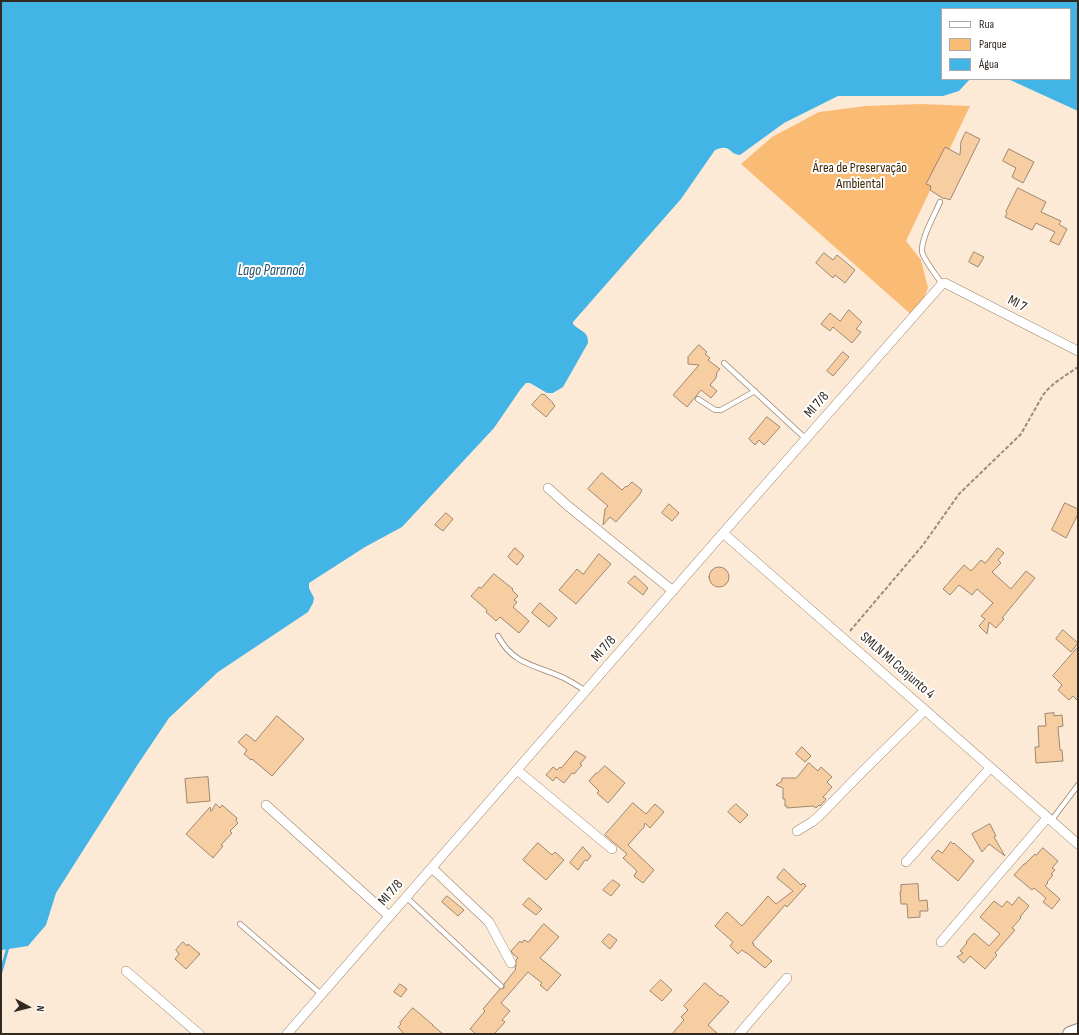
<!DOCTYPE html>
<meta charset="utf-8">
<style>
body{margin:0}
#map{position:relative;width:1079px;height:1035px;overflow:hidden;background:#fcead7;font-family:"Sofia Sans Condensed",sans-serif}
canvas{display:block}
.frame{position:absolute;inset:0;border:2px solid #322920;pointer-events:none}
.legend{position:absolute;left:941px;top:8px;width:130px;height:72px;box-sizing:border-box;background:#fff;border:1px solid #ada9a6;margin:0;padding:5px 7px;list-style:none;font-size:12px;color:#322920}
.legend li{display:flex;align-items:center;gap:8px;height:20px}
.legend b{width:20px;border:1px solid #ada9a6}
.north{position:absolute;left:8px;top:987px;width:40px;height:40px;-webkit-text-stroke:3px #fff;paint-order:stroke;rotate:97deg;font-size:11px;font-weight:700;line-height:16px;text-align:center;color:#322920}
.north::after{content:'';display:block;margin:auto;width:14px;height:18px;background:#322920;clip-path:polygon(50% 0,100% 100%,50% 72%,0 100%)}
</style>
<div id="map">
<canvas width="1079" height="1035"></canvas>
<div class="frame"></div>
<ul class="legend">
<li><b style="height:5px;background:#fff"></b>Rua</li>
<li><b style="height:11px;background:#fabb75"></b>Parque</li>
<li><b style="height:11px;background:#42b4e6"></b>Água</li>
</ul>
<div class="north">N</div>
</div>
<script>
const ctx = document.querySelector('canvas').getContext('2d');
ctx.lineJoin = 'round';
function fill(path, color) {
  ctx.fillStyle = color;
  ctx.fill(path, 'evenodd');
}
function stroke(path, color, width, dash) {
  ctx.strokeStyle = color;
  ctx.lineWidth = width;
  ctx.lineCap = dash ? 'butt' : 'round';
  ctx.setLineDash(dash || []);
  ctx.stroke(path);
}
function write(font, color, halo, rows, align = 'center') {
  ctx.font = font + ' "Sofia Sans Condensed",sans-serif';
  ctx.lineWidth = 4;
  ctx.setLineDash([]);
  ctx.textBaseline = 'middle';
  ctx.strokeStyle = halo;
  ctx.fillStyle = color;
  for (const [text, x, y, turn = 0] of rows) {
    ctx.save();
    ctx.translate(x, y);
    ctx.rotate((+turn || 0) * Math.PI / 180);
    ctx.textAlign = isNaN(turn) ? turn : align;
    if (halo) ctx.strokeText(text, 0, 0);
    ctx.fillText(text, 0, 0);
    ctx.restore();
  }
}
const green = new Path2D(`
 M921,104L970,106L906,241L921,260L928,288L915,318L741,164L772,137L819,112L866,106Z`);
const water = new Path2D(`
 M1,1H1078V111L1008,79H1070V9H942V79H970L959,91L943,96H838L784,123L740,155C728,154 731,143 715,150L681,199L573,322V324C579,331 589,331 588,343L563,387L553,393H547L530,383H526L520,390L494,428L402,527L365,547L309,583V588L314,598L313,603L308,612L218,672L169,718L138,764L56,893L46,925L28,946L2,950Z`);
const stream = new Path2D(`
 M1,972L8,947`);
const building = new Path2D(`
 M966,132L980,139L950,200L945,198L944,199L930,190L931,187H930L931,186L926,184L945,147L960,155L961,142Z
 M1009,149L1034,162L1023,183L1012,177L1016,168L1003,161Z
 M1018,188L1046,202L1041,212L1061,221L1059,224L1060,225L1067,229L1059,245L1050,241L1055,232L1036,223L1032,230L1005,217L1007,213L1006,212Z
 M974,252L984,257L978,267L969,262Z
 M824,253L833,260L837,255L855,270L845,283L835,275L833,278L816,263Z
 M849,310L862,322L856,329L861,332L852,343L833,327L830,331L821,324L830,313L840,321Z
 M699,345L707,352L705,354L710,358L708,360L720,369L717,372L716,378L710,385L717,391L711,398L701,390L687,407L673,395L699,365L688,364V357Z
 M843,352L849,357L833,376L827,371Z
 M542,394L543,395L544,394L553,403V404L555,406L546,417L532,405Z
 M767,417L780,427L764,445L759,440L755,445L749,439Z
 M602,473L622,490L626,486L627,487L632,482L642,490L640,494L616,522L610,517L603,525L605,509L608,506L588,489Z
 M1065,503L1078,509V514L1066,538L1052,530Z
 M669,504L679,513L672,521L662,513Z
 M446,513L453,519L443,531L435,525Z
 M515,548L524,556L517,565L508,557Z
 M998,548L1004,553L998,560L1001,563L992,572L1011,589L1026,571L1035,578L1002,618L1004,619L996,628L989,622L987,634L979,626L985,619L981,616L993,603L977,589L972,595L959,585L950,595L943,589L964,565L971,571L981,560L985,563Z
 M599,554L611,564L576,604L559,590L577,569L583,574Z
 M709 577a10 10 0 1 1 20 0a10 10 0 1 1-20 0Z
 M494,574L513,589L512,590L518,596L514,600L517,602L513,607L529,621L519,633L500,617L496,621L486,612L487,610L471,596L479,587L481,588Z
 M635,576L648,588L643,595L628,583Z
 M540,603L557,618L549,627L532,613Z
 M1063,630L1078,643L1071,652L1056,639Z
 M1078,647V701L1073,696L1069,700L1058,690L1062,685L1053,676Z
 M1054,713V716L1062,715L1063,726L1058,727L1060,750H1062L1063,761L1036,763L1035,747H1039L1038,726H1046L1045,714Z
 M277,716L304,739L272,776L252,759L251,760L244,754L247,750L238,742L246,734L255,741Z
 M802,747L811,756L805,762L796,754Z
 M576,751L586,757L580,764L582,765L574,774L572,773L564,783L556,777L553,781L546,775L553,767L557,770L560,767L561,768Z
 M809,763L818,771L821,767L832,777L827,782L832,787L823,797L826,799L820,806L819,805L816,808L813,806L787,808V806H785V799H783V788L776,785L782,781V778H796Z
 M605,766L625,783L608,803L597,793L599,791L589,781L596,773H597Z
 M208,777L210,801L187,803L185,779Z
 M633,803L646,814L655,804L664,812L650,828L645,823L644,827L628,845L654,870L643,883L634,876L637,871L623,858L627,854L605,835Z
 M216,804L220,808L222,805L237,818L236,821L238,823L230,831L232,833L221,845L223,846L213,858L186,834L210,807L211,811Z
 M736,804L748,815L740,823L728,812Z
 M990,824L996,836L994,837L1005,856L989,844L982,852L972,834Z
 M951,842L953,844L954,843L974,861L958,881L931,858L938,850L942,853Z
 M538,843L552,855L555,852L564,860L546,880L523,860Z
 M583,847L591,856L587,861L585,860L578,870L570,863Z
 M1043,848L1058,861L1052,868L1055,870L1051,874L1053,875L1047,882L1048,883L1045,886L1060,899L1052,909L1043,902L1046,898L1034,888L1032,890L1014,875L1024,864H1025L1035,854L1036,855Z
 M784,869L801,885L803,883L806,886L787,907L785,905L752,943L754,944L753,945L772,961L765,968L747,953H746L742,950L738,954L730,946L733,942L715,926L727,912L742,926L768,896L776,904L793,891L777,878Z
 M613,880L620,885L611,896L603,890Z
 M918,884L919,901L927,900L928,911H920V917L908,918L907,904H901L900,892H901V885Z
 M447,896L464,910L458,916L442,902Z
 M1019,897L1029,906L1020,917L1021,918L1012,928L1015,930L995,953L997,955L985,969L970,956L964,963L957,957L963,953L960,951L967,943L966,942L974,933L989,946L1000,934L980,917L994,901L1002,907L1007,901L1012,905Z
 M529,898L542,909L536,915L523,905Z
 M544,924L559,937L540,958L561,975L547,991L540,985L542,983L528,972L501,1003L510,1011L502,1020L505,1022L494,1034H476L470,1029L485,1011L483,1009L500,989L504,988V984L516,969L515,968L516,966V960L518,958L513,954L511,951L520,941L522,943L524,940L528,942Z
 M609,934L617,940L610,949L602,942Z
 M183,942L187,946L188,944L200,954L186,969L175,959L179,954L176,950Z
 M661,980L672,990L662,1001L650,991Z
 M705,983L720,996L721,995L729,1002L708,1025L718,1034H672L684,1020L681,1017L688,1010L684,1006Z
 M400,984L407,989L401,997L394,992Z
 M413,1008L433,1025H432L443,1034H404L398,1027L401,1024L400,1023Z`);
const path = new Path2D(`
 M850,631L923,545L959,494L1021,434L1043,395C1052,383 1065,376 1078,367`);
const lane = new Path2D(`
 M940,202C935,214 918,243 923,255C928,265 936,275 942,284
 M724,363L806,439
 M698,399L715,410H721L755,391
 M498,636C514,666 537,665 564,678C572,682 579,687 586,691
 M1051,821L1078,785
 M406,897L501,986
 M240,924L321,994`);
const street = new Path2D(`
 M548,488L568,506L673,591
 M723,533L1078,844
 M517,770L612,849
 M266,805L389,916
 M797,831L812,822L819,816L863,771L925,710
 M906,862L990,768
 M432,868L489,922L511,963
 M941,942L1047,818
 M126,971L199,1034
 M287,1034L723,533L942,284L945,283L1078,351
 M739,1034L787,978`);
const primary = new Path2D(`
 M1070,1034L1078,1031`);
const parkNames = [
 ["Área de Preservação",860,168],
 ["Ambiental",860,184]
];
const streetNames = [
 ["MI 7",1017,304,27],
 ["MI 7/8",817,405,-49],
 ["MI 7/8",604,649,-49],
 ["SMLN MI Conjunto 4",897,666,41],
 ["MI 7/8",391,893,-49]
];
const waterNames = [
 ["Lago Paranoá",271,271]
];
fill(green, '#fabb75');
fill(water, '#42b4e6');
stroke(stream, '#42b4e6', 3);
fill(building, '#f7cea2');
stroke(building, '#9c8771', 1);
stroke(lane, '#99846f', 6);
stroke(street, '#99846f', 10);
stroke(primary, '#99846f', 16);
stroke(path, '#9a8d7e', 2, [4, 2]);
stroke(lane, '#fff', 4.5);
stroke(street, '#fff', 9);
stroke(primary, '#fff', 14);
write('14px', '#402503', '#fff', parkNames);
write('14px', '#322920', '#fff', streetNames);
write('italic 15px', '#225065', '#fff', waterNames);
</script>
